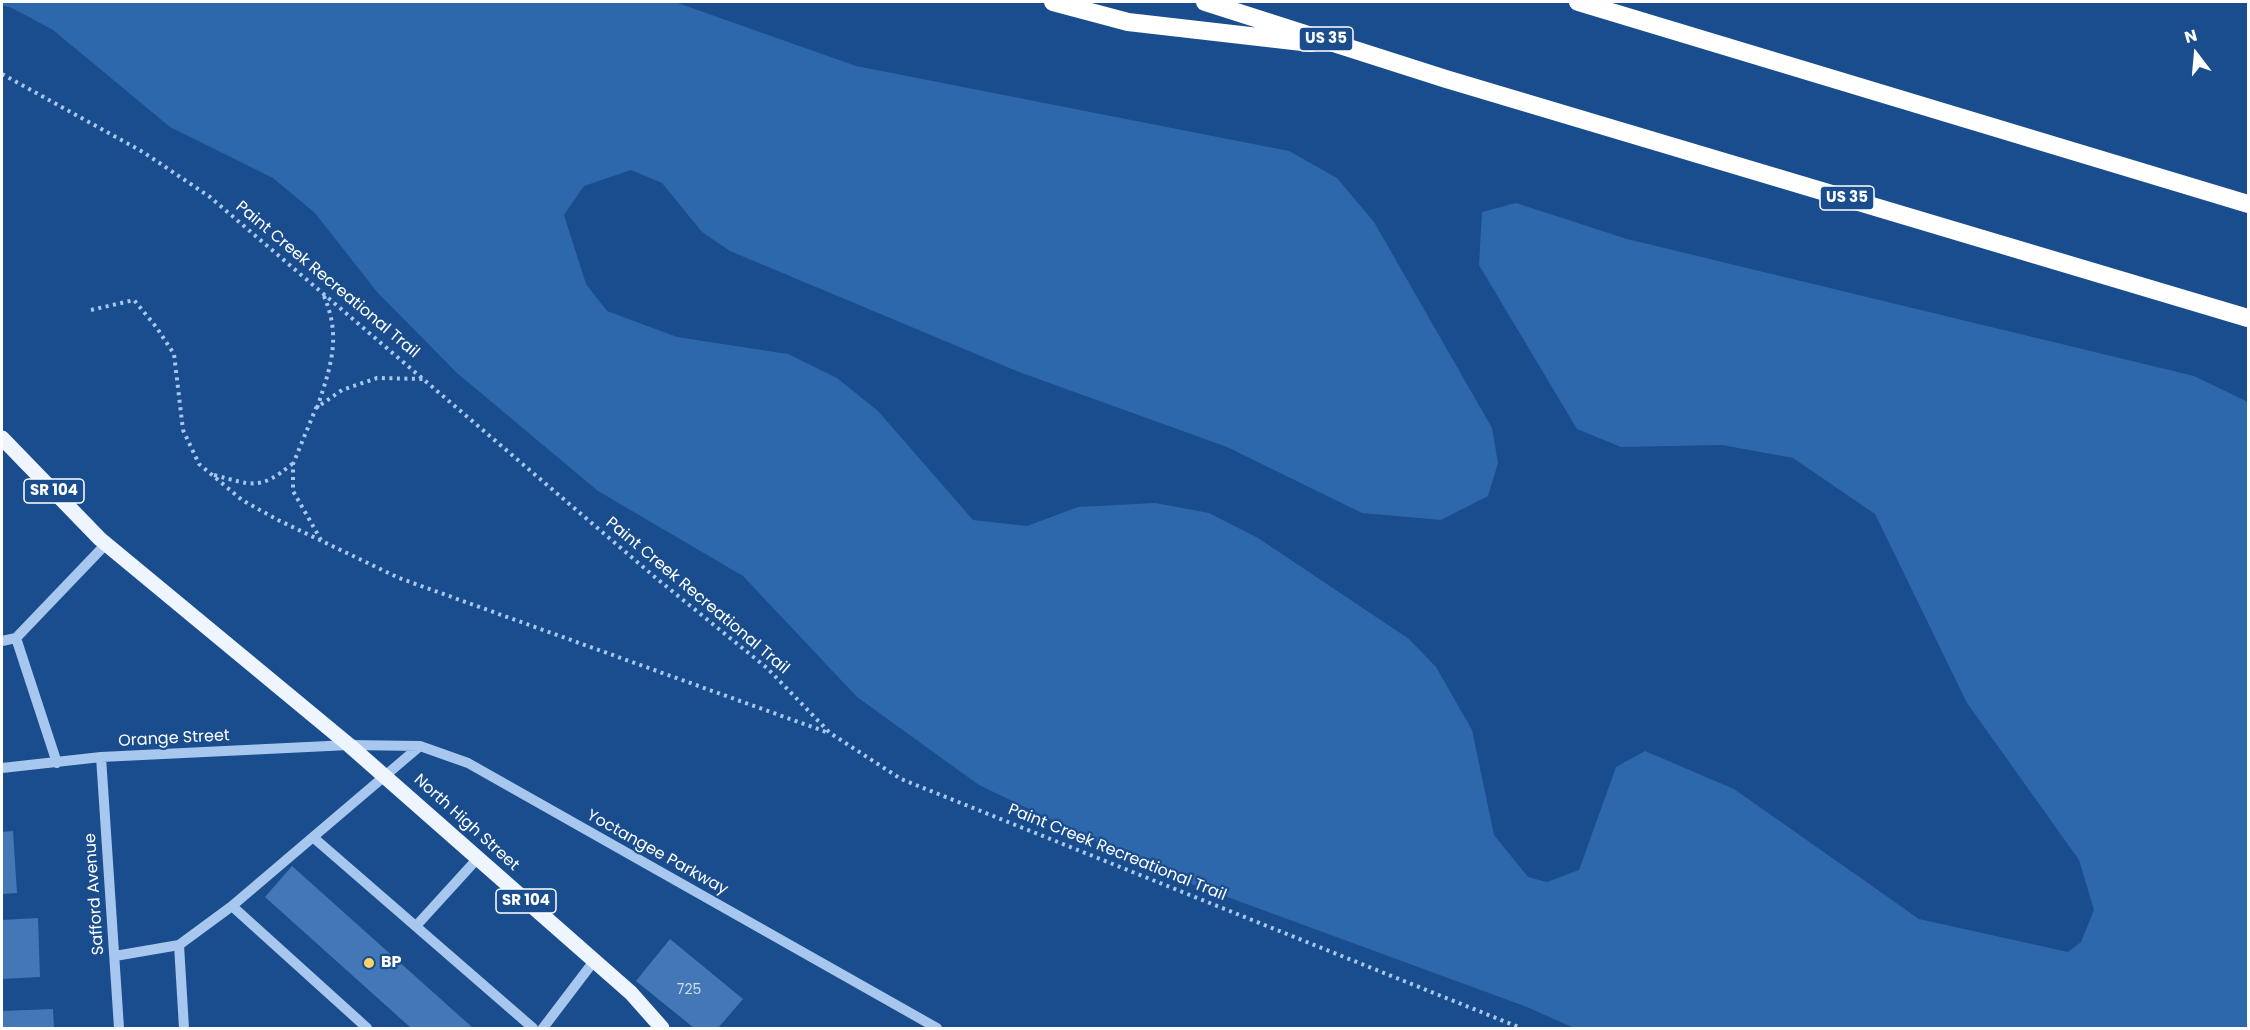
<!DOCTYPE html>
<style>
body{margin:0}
#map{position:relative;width:2250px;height:1030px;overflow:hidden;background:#1a4d8e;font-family:Poppins,sans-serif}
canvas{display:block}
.frame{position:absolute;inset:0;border:3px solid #fff;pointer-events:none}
.north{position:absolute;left:2166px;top:24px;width:60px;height:60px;-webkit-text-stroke:4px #1a4d8e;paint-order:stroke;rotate:344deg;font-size:16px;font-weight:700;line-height:24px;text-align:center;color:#fff}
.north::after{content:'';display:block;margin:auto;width:21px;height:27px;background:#fff;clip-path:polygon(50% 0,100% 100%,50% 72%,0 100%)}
</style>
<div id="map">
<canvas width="2250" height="1030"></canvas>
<div class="frame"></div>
<div class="north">N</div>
</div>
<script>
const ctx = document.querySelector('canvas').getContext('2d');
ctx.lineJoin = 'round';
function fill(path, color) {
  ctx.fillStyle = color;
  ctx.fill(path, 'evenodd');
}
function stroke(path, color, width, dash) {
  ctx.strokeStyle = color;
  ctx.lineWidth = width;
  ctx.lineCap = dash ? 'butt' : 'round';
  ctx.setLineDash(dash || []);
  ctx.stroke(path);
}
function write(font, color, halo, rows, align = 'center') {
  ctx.font = font + ' Poppins,sans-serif';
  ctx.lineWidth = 4.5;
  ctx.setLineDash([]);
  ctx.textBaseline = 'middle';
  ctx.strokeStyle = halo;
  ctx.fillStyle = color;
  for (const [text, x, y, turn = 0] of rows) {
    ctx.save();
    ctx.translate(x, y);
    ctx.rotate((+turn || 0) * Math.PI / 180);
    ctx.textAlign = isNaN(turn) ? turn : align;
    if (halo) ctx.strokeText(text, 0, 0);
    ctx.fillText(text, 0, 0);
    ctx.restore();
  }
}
const green = new Path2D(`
 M2,2H675L856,66L1289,151L1337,178L1374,222L1492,428L1498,463L1488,496L1441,520L1362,513L1227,447L1019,372L730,251L702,232L662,183L631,170L584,186L564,215L586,284L607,311L677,337L788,354L837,378L878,411L973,520L1027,526L1078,507L1155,503L1209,513L1258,538L1409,639L1436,667L1472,730L1494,835L1528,877L1547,882L1579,870L1616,767L1645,751L1734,789L1919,919L2068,952L2081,942L2094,910L2079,860L1967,703L1875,514L1793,458L1722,445L1621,447L1577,429L1479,265L1482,212L1516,203L1627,239L2194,376L2248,402V1028H1574L1527,1007L1162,873L979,785L857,697L743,576L598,491L457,373L377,292L315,213L273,178L170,127L53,30L12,8L2,5Z`);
const building = new Path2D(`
 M13,831L17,893L2,894V832Z
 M292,866L473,1028H411L265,897Z
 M38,918L40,977L2,979V920Z
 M670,939L743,999L718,1028H694L636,981Z
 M53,1009L54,1028H2V1011Z`);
const path = new Path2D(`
 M2,74L143,152L210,197L656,578L767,668L830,733L901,779L1521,1028
 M91,310L134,300L157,328L174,354L183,430L199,464L242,500L278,520L399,578L829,733
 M317,408C331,366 342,336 323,294
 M214,475C253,485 259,491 292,464
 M321,540L293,491V464L316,408L342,390L377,378L424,379`);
const minor = new Path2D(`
 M16,638L57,763
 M2,641L16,638L106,544
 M101,757L119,1028
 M2,768L101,757L349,745L420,746L468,763L937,1028
 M314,838L533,1028
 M232,906L367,1028
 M416,926L478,858
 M179,945L184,1028
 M115,956L179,945L232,906L420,746
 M543,1028L594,961`);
const major = new Path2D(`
 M2,438L100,539L349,745L631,993L662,1028`);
const highway = new Path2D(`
 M1053,2L1128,22L1311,43
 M1205,2L1446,79L2248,318
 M1578,2L2248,204`);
const markers = [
 [369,963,6,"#ffd164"]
];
const numberNames = [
 ["725",689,990]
];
const shields = [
 [1326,39,54],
 [1847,198,54],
 [54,491,60],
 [526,901,60]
];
const shieldNames = [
 ["US 35",1326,39],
 ["US 35",1847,198],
 ["SR 104",54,491],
 ["SR 104",526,901]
];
const streetNames = [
 ["Paint Creek Recreational Trail",327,280,40],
 ["Paint Creek Recreational Trail",697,596,40],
 ["Orange Street",174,739,-3],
 ["North High Street",466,823,42],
 ["Yoctangee Parkway",657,853,29],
 ["Paint Creek Recreational Trail",1117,853,22],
 ["Safford Avenue",95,894,-94]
];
const poiNames = [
 ["BP",381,963]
];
fill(green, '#2d67ac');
fill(building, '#4377b6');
stroke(path, '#a7c7ee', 4, [3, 4.5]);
stroke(minor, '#a7c7ee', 10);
stroke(major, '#eef5ff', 15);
stroke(highway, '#fff', 18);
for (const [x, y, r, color] of markers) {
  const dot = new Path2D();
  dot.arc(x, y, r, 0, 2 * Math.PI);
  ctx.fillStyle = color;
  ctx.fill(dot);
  stroke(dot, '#1a4d8e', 2);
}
write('14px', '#d0dded', null, numberNames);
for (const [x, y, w] of shields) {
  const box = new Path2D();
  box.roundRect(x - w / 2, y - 12, w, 24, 4.5);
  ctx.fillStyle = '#1a4d8e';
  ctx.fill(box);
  stroke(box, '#fff', 1.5);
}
write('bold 15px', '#fff', null, shieldNames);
write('16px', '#fff', '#1a4d8e', streetNames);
write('bold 16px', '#fff', '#1a4d8e', poiNames, 'left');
</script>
